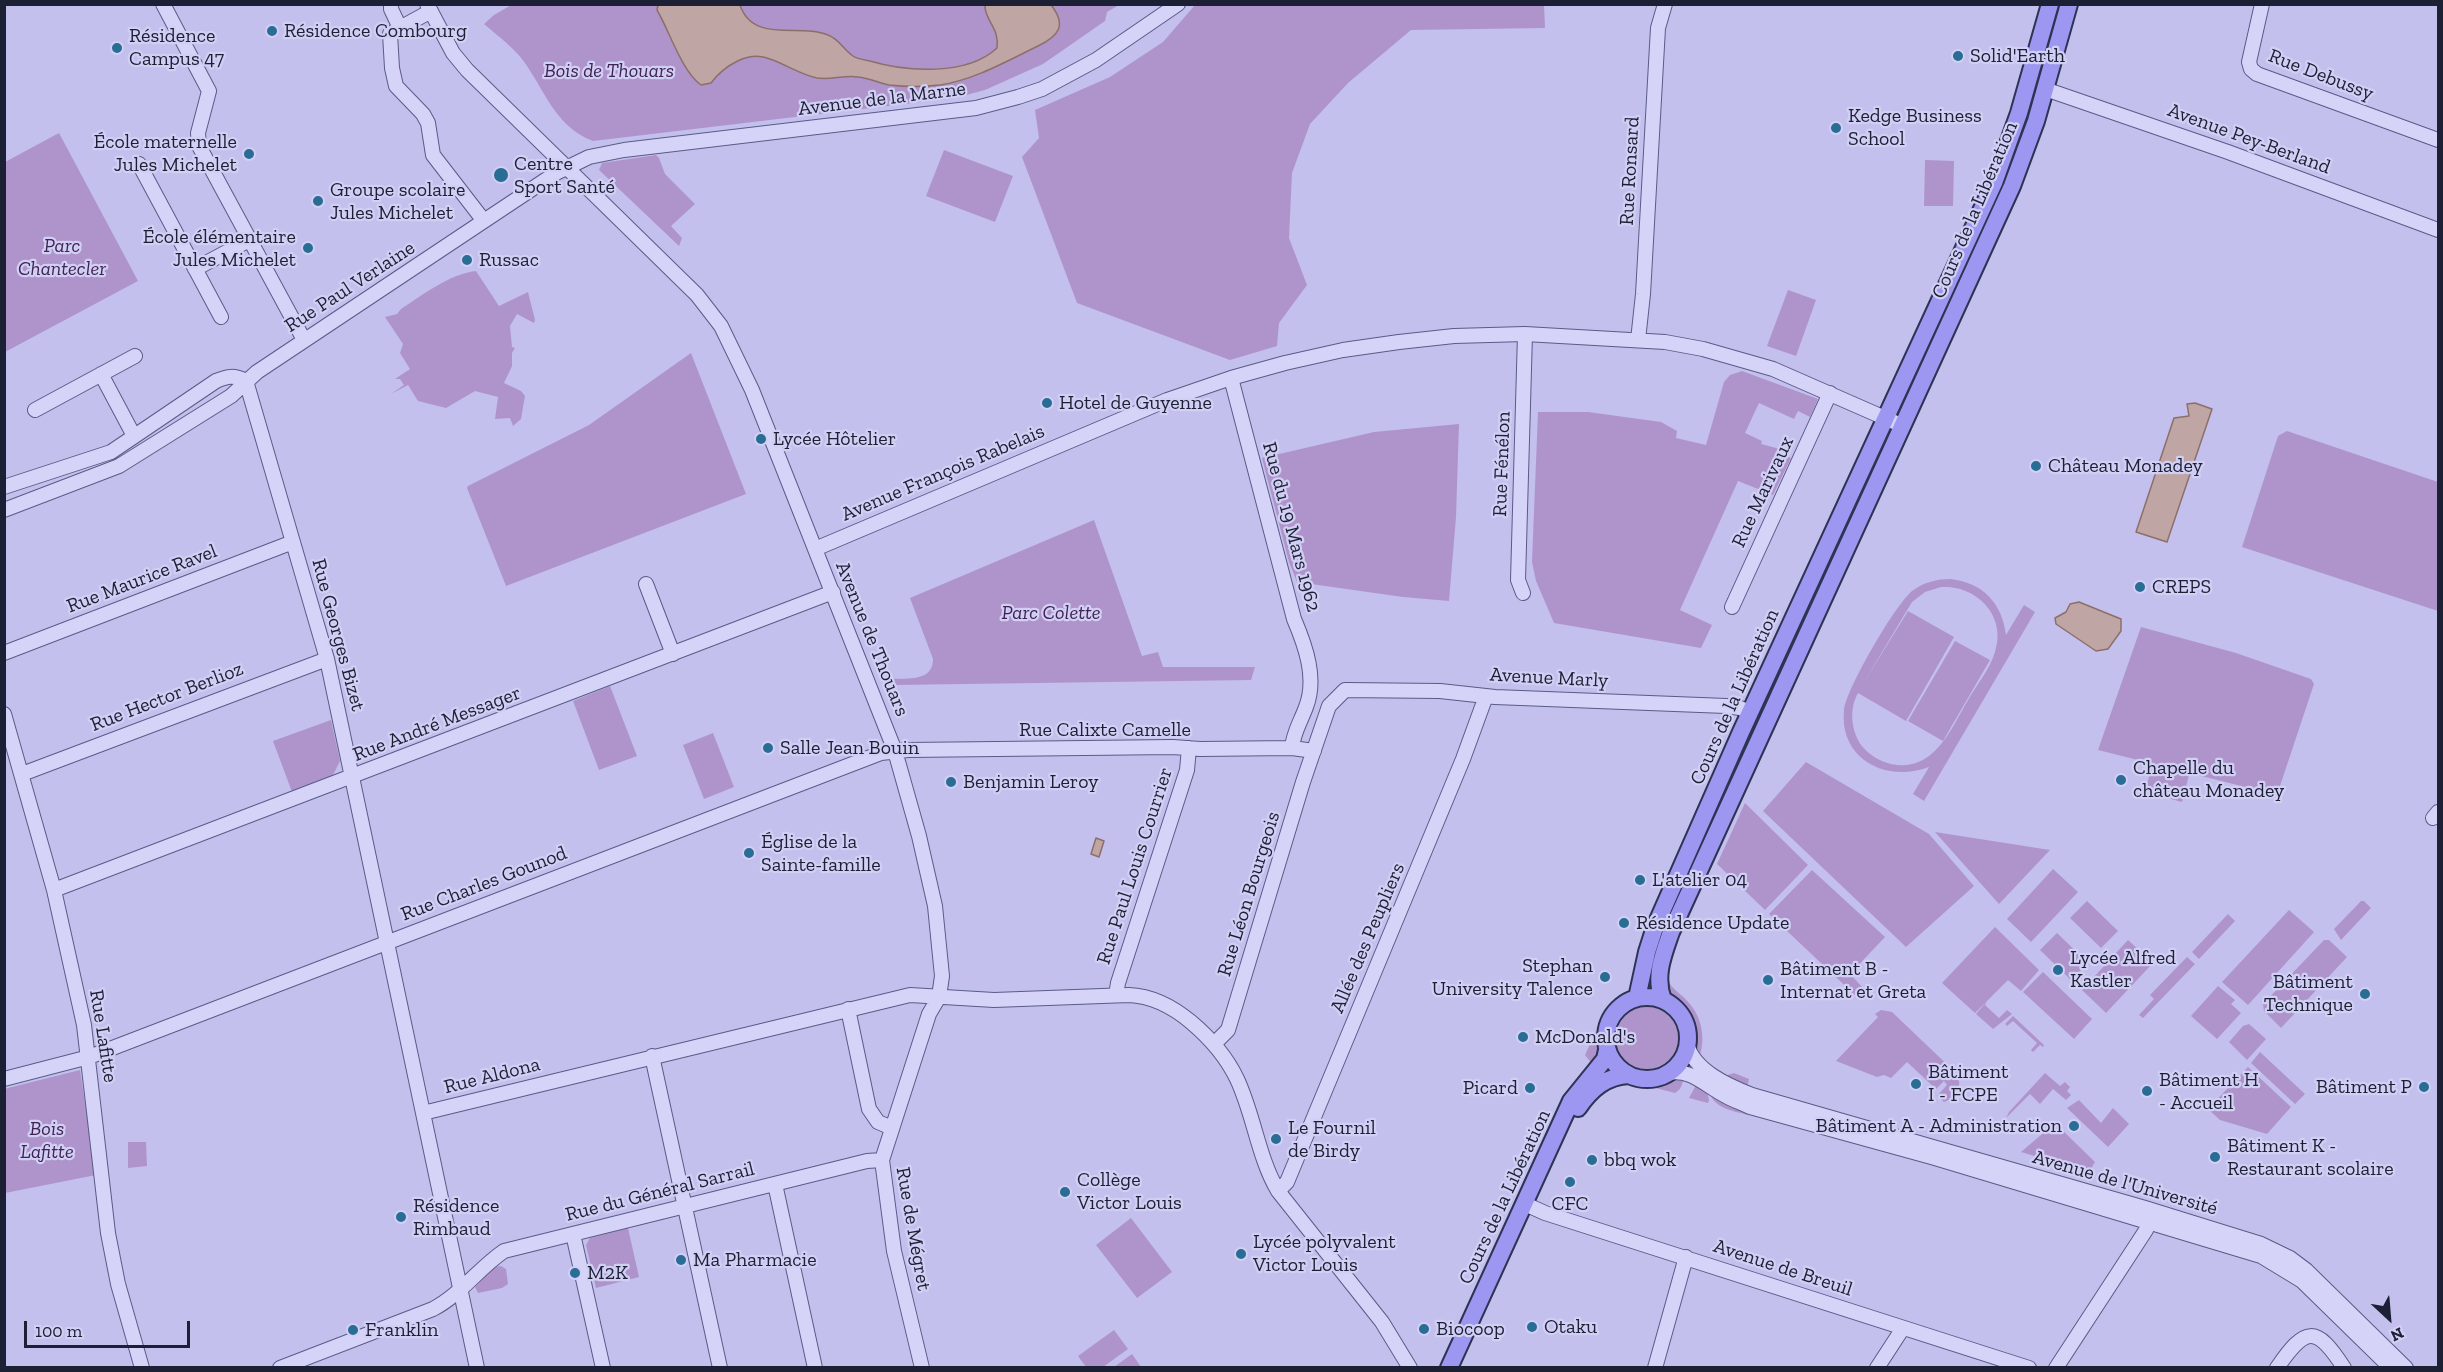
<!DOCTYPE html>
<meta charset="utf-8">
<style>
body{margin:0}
#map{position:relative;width:2443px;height:1372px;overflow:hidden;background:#c3c0ed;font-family:"Zilla Slab",serif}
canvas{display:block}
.frame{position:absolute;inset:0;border:6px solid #1c2035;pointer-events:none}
.north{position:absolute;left:2359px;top:1288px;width:60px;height:60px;-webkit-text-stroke:4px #d2cff5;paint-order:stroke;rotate:154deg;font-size:16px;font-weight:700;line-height:24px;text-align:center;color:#1c2035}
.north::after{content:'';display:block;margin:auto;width:21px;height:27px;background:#1c2035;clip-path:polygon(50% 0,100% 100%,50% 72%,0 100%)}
.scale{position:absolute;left:24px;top:1321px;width:166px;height:27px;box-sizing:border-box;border:3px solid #1c2035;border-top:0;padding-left:8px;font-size:18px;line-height:21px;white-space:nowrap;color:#1c2035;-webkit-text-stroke:4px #d2cff5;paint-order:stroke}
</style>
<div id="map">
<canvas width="2443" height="1372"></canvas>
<div class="frame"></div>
<div class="north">N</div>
<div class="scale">100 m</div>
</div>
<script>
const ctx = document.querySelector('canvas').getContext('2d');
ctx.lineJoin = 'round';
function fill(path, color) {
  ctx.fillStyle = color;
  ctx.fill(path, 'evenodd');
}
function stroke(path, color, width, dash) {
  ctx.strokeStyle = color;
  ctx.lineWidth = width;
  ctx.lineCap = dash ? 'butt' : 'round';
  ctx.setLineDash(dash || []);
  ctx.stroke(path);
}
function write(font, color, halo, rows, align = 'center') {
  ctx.font = font + ' "Zilla Slab",serif';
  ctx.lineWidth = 4.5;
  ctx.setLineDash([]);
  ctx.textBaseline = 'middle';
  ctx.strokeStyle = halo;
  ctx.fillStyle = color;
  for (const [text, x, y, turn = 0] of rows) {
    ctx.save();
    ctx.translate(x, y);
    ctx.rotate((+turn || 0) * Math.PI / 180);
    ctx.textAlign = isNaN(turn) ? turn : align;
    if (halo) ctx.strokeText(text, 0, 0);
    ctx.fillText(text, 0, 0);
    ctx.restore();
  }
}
const green = new Path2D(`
 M513,4L1119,5L1107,12L1105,21L1043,64L985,90L955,98L593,141C557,127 547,96 527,66C516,49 499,37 484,24L494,15Z
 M1195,5H1544L1545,28L1411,30L1348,83L1310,124L1292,173L1289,238L1307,285L1279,323L1277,346L1230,360L1077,303L1022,157L1039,138L1035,110L1110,77L1163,42Z
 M59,133L138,281L5,352V162Z
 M944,150L1013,176L995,222L926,196Z
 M656,155L659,158L665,174L695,204L671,226L682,238L679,246L599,170L602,163Z
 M1925,160L1954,161L1953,206H1924Z
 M476,271L499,306L528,292L535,320L534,323L517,314L510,326L512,347L515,348L512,353V366L504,383L521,391L525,396L521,419L513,426L510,418L495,419L498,397L475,391L446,408L418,401L408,385L391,394L404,385L400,379H395L410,369L400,353L403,344L385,317L397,314L401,309C423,295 449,274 476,271Z
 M1788,290L1816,300L1796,356L1767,346Z
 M691,353L746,494L506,586L467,488L468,486L589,425Z
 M1742,371L1818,399L1810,417L1798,411L1794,419L1759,403L1745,433L1762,441L1761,444L1780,449L1778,453L1791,458L1773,495L1738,481L1680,610L1712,625L1701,648L1554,623L1536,581L1532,562L1538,412H1588L1661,422L1677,431L1676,438L1706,445L1724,382L1730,375Z
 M1459,424L1456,517L1449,601L1403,597L1297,582L1289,562L1262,458L1374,432Z
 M2287,431L2438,482V611L2242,547L2278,436Z
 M1094,520L1142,656L1158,652L1163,667H1255L1251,680L894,685L891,679C907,678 933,682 933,659L910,598Z
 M1951,579C1983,583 2002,603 2006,635L2024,605L2035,612L1924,801L1913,794L1929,767C1887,783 1839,760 1844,710C1846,689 1895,605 1912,591C1924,582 1937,579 1951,579ZM1941,587C1977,585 2007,616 1995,652C1990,669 1977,684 1968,700C1951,729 1934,773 1891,764C1879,761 1869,755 1861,745C1851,730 1849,709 1858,693L1906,721L1954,637L1908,611L1863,684L1912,602L1925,592Z
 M2141,627L2236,653L2311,679L2314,684L2277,795L2098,750Z
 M1955,641L1990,660L1943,741L1908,721Z
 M610,686L637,756L599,770L573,701Z
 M331,720L340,761L332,777L292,792L273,741Z
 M713,733L734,787L704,799L683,745Z
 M1806,762L1929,834L1974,886L1906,947L1763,811Z
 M2152,765L2189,775L2182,802L2145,792Z
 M1745,803L1808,865L1765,910L1717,864Z
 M1935,832L2050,850L1999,904Z
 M2053,869L2078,892L2031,942L2007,919Z
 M1812,870L1885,937L1850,974L1864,989L1857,997L1769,914Z
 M2087,901L2118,931L2101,948L2070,918Z
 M2361,901H2364L2371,908L2341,940L2334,929Z
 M2289,910L2314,932L2248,1005L2222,982Z
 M2228,914L2235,921L2199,959L2192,952Z
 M1995,927L2039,970L2021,991L2008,980L1975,1013L1942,983Z
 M2057,933L2088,963L2071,980L2040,950Z
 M2128,940L2153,963L2106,1013L2082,990Z
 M2324,940H2329L2347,957L2281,1028L2264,1011L2263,1004Z
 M2187,957L2195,964L2143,1018L2139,1015L2154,999L2150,995Z
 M2043,972L2092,1019L2074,1039L2023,992Z
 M1669,982C1674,991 1683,995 1689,1003C1702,1017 1706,1040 1699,1058C1693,1044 1695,1029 1688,1016C1682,1004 1671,998 1665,986Z
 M2218,986L2235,1000L2231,1004L2241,1013L2217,1039L2191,1016Z
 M1987,1001L1985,1005L1999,1018L2007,1010L2012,1014L1993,1029L1976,1014Z
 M1616 1038a31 31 0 1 1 62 0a31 31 0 1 1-62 0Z
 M1881,1010L1892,1012L1956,1073C1964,1085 1956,1098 1944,1102L1937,1096L1947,1085L1944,1081L1936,1089L1907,1062L1891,1078L1884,1075L1877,1077L1836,1061L1878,1017L1875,1014Z
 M2013,1016L2044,1045L2043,1047L2040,1045L2033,1052L2031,1050L2037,1043L2013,1021L2007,1026L2005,1024Z
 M2249,1024L2266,1039L2247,1060L2229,1042L2243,1026Z
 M1596,1031L1598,1051L1592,1064L1585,1055Z
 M2260,1052L2305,1094L2295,1104L2251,1063Z
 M2248,1067L2291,1107L2267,1134L2220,1120L2208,1109Z
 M80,1070L96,1175L5,1193L4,1089Z
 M1734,1073L1749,1079L1747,1088L1724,1076Z
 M2045,1073L2060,1086L2065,1082L2070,1087L2067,1091L2071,1095L2066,1100L2053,1089L2040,1104L2030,1094L2006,1118L2009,1112Z
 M1685,1077L1680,1089L1675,1093L1648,1086L1672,1078Z
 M1696,1085L1706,1088L1709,1100L1708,1103L1689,1098Z
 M1710,1094L1750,1110L1748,1115C1734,1111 1716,1109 1710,1094Z
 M2079,1100L2101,1123L2113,1108L2129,1124L2108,1147L2067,1108Z
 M2055,1123L2095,1162L2089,1172L2021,1152Z
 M128,1142H146L147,1166L128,1168Z
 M1131,1218L1172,1272L1137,1298L1096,1245Z
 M628,1228L639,1277L596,1288L586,1245L590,1238Z
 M501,1266L506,1269L508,1284L502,1288L478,1293L475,1287L494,1267Z
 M1114,1330L1128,1349L1103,1367H1086L1078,1356Z
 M1132,1354L1141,1367H1114Z`);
const water = new Path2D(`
 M658,5H740C753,44 800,23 828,35C839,39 844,50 853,56C857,59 865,60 870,61C907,72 967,76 997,48C1000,28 984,20 985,5H1051C1067,25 1059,36 1038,46C1007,61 974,80 940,85C923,87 906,87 889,85C879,83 869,78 858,77C845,75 830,80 817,78C801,75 785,64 770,59C748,50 724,66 711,83L701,85C682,72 669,30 657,10Z
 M2195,403L2212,409L2167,542L2136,532L2174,418L2189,416L2187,404Z
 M2079,602L2121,619V631L2108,649L2096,651L2056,624L2055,618L2066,612L2070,604Z
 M1096,838L1104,841L1099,857L1091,854Z`);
const minor = new Path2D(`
 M163,4L209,91L198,133L199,146L304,340
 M391,4V9L400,28L431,11
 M427,4L453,53L467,70L697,295L721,326L752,390L895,751L919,836L935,906L942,976L939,997L929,1014L882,1160L894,1251L922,1368
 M2262,4L2249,62L2251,69L2257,74L2438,140
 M400,28L390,34L392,68L396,86L423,114L428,123L433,155L484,221
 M2045,89L2228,152L2438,230
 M139,164L221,317
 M195,269L249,240
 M1638,340L1643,294L1658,28L1665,4
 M101,374L134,436
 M1231,378L1294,619C1306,647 1317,679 1306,707C1301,721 1293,733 1292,748
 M246,381L327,659L423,1113
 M35,410L135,356
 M4,487L111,452L216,381C228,376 234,375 246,381
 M4,510L119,466L231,396L257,372L556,173L589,157L624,150L976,108L1018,97L1042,89L1096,60L1178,4
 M815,549L1167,400L1231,378L1285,363L1343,350L1399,342L1454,336L1525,334L1665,342L1703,349L1773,369L1894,422
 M646,584L673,654
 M1523,593L1518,580L1525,334
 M1732,607L1830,393
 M4,653L293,542
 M4,714L54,890L84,1025L108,1233L118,1284L142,1368
 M22,774L327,659
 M2433,818L2438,812
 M54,890L833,592
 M1116,995L1118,983L1187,770L1189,748
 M848,1009L869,1109L878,1122L892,1128
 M1214,1044L1228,1030L1303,782L1329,706L1345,690L1440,691L1495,697L1726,706L1740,708L1750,712
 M1687,1044C1694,1071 1729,1086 1752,1095L2145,1208L2261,1244L2290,1258L2306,1270L2406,1368
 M652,1056L720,1368
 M1668,1073C1690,1068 1705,1085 1724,1095C1732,1100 1742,1103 1750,1107L1935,1158L2261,1256L2302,1281L2391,1368
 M4,1079L89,1057L881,753L908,750L1173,747L1200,749L1292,748L1314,751
 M775,1184L815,1368
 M1278,1191L1287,1182L1463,759L1486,696
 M1525,1204L1545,1213L2029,1368
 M573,1234L603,1368
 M280,1368L433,1309C460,1295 479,1268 504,1251L867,1161L882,1160
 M477,1368L423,1113L910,995L994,1000L1129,995C1153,996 1173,1007 1191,1022C1210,1038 1226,1056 1237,1079C1254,1115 1258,1157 1278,1191L1382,1322L1410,1368
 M1655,1368L1686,1257
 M1877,1368L1903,1328
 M2056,1368L2146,1230L2149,1222
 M2277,1368C2305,1327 2316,1324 2344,1368`);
const major = new Path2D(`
 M1606 1038a41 41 0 1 1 82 0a41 41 0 1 1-82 0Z
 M1637,998L1647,952L1655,927L1741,732L1994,183L2019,113L2050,4
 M1663,1000C1654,976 1663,955 1671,932L2012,186L2036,121L2069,4
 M1578,1108C1591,1089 1606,1076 1629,1075
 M1449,1368L1571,1101L1605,1059L1607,1050`);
const markers = [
 [272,31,6,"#296c94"],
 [117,48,6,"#296c94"],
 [1958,56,6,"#296c94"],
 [1836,128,6,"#296c94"],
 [249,154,6,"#296c94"],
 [501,175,8,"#296c94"],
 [318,201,6,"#296c94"],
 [308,248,6,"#296c94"],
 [467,260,6,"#296c94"],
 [1047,403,6,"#296c94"],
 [761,439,6,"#296c94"],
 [2036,466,6,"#296c94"],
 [2140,587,6,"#296c94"],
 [768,748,6,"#296c94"],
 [2121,780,6,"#296c94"],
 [951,782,6,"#296c94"],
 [749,853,6,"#296c94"],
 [1640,880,6,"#296c94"],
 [1624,923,6,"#296c94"],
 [2058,970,6,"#296c94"],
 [1605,977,6,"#296c94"],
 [1768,980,6,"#296c94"],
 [2365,994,6,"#296c94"],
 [1523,1037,6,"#296c94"],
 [1916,1084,6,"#296c94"],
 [2424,1087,6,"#296c94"],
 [1530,1088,6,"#296c94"],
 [2147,1091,6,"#296c94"],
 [2074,1126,6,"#296c94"],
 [1276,1139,6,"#296c94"],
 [2215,1157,6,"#296c94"],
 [1592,1160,6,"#296c94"],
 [1570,1182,6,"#296c94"],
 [1065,1192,6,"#296c94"],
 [401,1217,6,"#296c94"],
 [1241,1254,6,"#296c94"],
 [681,1260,6,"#296c94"],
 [575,1273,6,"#296c94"],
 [1532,1327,6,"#296c94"],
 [1424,1329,6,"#296c94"],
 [353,1330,6,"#296c94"]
];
const poiNames = [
 ["Résidence Combourg",284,31],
 ["Résidence",129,36],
 ["Campus 47",129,59],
 ["Solid'Earth",1970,56],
 ["Kedge Business",1848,116],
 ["School",1848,139],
 ["École maternelle",237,142,"right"],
 ["Jules Michelet",237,165,"right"],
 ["Centre",514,164],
 ["Sport Santé",514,187],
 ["Groupe scolaire",330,190],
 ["Jules Michelet",330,213],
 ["École élémentaire",296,237,"right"],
 ["Jules Michelet",296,260,"right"],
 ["Russac",479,260],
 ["Hotel de Guyenne",1059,403],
 ["Lycée Hôtelier",773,439],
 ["Château Monadey",2048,466],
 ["CREPS",2152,587],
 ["Salle Jean Bouin",780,748],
 ["Chapelle du",2133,768],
 ["château Monadey",2133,791],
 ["Benjamin Leroy",963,782],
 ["Église de la",761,842],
 ["Sainte-famille",761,865],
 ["L'atelier 04",1652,880],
 ["Résidence Update",1636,923],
 ["Lycée Alfred",2070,958],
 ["Kastler",2070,981],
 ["Stephan",1593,966,"right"],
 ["University Talence",1593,989,"right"],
 ["Bâtiment B -",1780,969],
 ["Internat et Greta",1780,992],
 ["Bâtiment",2353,982,"right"],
 ["Technique",2353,1005,"right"],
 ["McDonald's",1535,1037],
 ["Bâtiment",1928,1072],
 ["I - FCPE",1928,1095],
 ["Bâtiment H",2159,1080],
 ["- Accueil",2159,1103],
 ["Bâtiment P",2412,1087,"right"],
 ["Picard",1518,1088,"right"],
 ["Bâtiment A - Administration",2062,1126,"right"],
 ["Le Fournil",1288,1128],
 ["de Birdy",1288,1151],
 ["Bâtiment K -",2227,1146],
 ["Restaurant scolaire",2227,1169],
 ["bbq wok",1604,1160],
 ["Collège",1077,1180],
 ["Victor Louis",1077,1203],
 ["CFC",1570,1204,"center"],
 ["Résidence",413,1206],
 ["Rimbaud",413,1229],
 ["Lycée polyvalent",1253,1242],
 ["Victor Louis",1253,1265],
 ["Ma Pharmacie",693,1260],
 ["M2K",587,1273],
 ["Otaku",1544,1327],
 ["Biocoop",1436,1329],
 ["Franklin",365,1330]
];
const parkNames = [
 ["Bois de Thouars",609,71],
 ["Parc",62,246],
 ["Chantecler",62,269],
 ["Parc Colette",1051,613],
 ["Bois",47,1129],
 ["Lafitte",47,1152]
];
const streetNames = [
 ["Rue Debussy",2321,75,21],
 ["Avenue de la Marne",882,99,-7],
 ["Avenue Pey-Berland",2249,139,20],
 ["Rue Ronsard",1630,171,-87],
 ["Cours de la Libération",1975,210,-67],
 ["Rue Paul Verlaine",350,287,-33],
 ["Rue Fénélon",1502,464,-88],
 ["Avenue François Rabelais",943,473,-23],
 ["Rue Marivaux",1763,492,-65],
 ["Rue du 19 Mars 1962",1291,527,75],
 ["Rue Maurice Ravel",142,579,-21],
 ["Rue Georges Bizet",338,635,75],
 ["Avenue de Thouars",872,639,68],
 ["Avenue Marly",1549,678,3],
 ["Rue Hector Berlioz",167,697,-21],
 ["Cours de la Libération",1735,697,-66],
 ["Rue André Messager",437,724,-21],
 ["Rue Calixte Camelle",1105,730],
 ["Rue Paul Louis Courrier",1135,866,-72],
 ["Rue Charles Gounod",484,884,-21],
 ["Rue Léon Bourgeois",1249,894,-73],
 ["Allée des Peupliers",1368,938,-67],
 ["Rue Lafitte",103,1036,81],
 ["Rue Aldona",492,1076,-14],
 ["Avenue de l'Université",2125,1183,16],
 ["Rue du Général Sarrail",660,1192,-14],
 ["Cours de la Libération",1505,1197,-65],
 ["Rue de Mégret",913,1229,80],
 ["Avenue de Breuil",1783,1268,18]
];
fill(green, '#af94cb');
fill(water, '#bfa5a3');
stroke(water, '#8d6f6a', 1.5);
stroke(minor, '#585c86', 16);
stroke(major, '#2d3353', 20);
stroke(minor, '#d6d3f8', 14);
stroke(major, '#9d97f1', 16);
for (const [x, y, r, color] of markers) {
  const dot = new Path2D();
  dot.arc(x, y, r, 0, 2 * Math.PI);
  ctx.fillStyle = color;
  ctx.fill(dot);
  stroke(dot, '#d2cff5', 2);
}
write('20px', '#1c2035', '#d2cff5', poiNames, 'left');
write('italic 20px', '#402352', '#d2cff5', parkNames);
write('20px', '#1c2035', '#d2cff5', streetNames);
</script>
